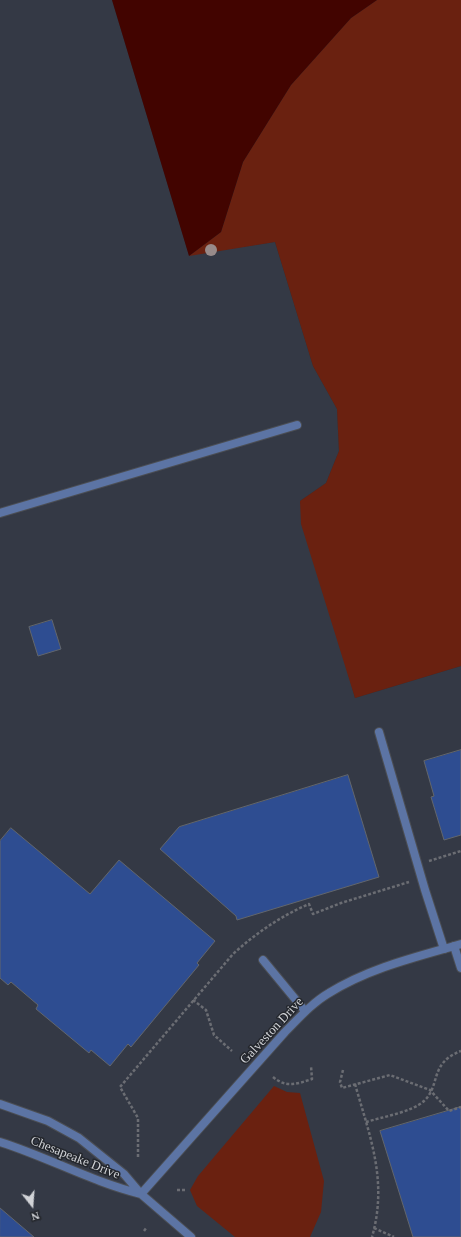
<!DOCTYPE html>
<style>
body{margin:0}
#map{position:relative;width:461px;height:1237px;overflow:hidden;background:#2e3137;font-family:Georgia,serif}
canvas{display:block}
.north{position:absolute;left:12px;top:1185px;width:40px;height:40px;-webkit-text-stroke:3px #24272d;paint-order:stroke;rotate:163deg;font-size:11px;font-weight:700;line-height:16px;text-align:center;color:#d1d3d7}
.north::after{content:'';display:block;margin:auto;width:14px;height:18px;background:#d1d3d7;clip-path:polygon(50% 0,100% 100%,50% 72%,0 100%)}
</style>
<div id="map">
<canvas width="461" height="1237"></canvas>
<div class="north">N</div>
</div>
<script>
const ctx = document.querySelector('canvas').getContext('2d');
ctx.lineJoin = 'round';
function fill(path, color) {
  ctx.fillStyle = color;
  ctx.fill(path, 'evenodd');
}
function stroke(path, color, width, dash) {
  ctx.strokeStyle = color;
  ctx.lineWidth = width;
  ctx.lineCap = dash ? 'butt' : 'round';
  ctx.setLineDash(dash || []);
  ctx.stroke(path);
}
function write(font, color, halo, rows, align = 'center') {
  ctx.font = font + ' Georgia,serif';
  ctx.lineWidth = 3;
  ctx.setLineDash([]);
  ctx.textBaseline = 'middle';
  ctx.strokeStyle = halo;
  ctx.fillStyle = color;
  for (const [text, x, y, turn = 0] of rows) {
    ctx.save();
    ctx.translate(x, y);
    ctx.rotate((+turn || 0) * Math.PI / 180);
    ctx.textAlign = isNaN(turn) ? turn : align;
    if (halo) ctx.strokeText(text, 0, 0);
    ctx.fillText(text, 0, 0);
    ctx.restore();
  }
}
const built = new Path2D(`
 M0,0H112L189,255L275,242L313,366L337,409L339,451L326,483L300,501L355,698L461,666V1237H0Z`);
const green = new Path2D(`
 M377,0H461V666L355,698L301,524L300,501L326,483L339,451L337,409L313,366L275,242L189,256L221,232L243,162L291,85L351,18Z
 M274,1086L287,1092L300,1093L324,1181L321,1212L310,1237H235L197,1206L190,1190L198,1176Z`);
const water = new Path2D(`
 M112,0H377L351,18L291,85L243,162L221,232L189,256Z`);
const building = new Path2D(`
 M52,620L61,649L38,656L29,627Z
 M461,750V835L444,840L431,797L434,796L424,761Z
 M348,775L379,877L237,920L236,916L160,849L179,827Z
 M11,828L90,894L119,860L215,941L197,963L199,965L131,1047L128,1044L110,1066L91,1050L89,1053L36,1009L38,1005L11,982L8,985L0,978V841Z
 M461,1107V1237H413L380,1131Z
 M0,1208L34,1237H0Z`);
const path = new Path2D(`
 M429,861L461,851
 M193,1000L206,1010L214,1035L232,1051
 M343,1070L340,1082L342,1088L390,1075L430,1090L449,1111L461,1107
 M273,1077C286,1088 297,1084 312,1079L311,1066
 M355,1084C370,1137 388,1181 372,1237
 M366,1122C382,1117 412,1112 424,1101C441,1085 429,1063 461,1051
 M138,1157V1118L120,1087L233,954C256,933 281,916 309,904L313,914L341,903L409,882
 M177,1190H185
 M374,1228L394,1237
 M144,1231L147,1227`);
const service = new Path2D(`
 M0,513L297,425
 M379,732L425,890L444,949
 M454,946L461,968
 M263,960L305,1011`);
const minor = new Path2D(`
 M0,1104L48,1121L79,1138L124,1174L141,1194L191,1237
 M0,1142C48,1157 92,1182 141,1194
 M141,1194L285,1032C299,1018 312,1003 329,993C369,968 416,957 461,944`);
const trees = [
 [211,250]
];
const streetNames = [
 ["Galveston Drive",272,1031,-47],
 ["Chesapeake Drive",75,1158,22]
];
fill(built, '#343945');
fill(green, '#6a2110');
fill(water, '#420400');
fill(building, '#2e4d91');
stroke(building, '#62666c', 1);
stroke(service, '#4b4e54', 10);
stroke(minor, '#4b4e54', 10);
stroke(path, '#6b6d73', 2.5, [3, 2]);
stroke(service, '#5c74a4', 8);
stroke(minor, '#5c74a4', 8);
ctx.fillStyle = '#988b8a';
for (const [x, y] of trees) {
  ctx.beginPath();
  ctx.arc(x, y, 6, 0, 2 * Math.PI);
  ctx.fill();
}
write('13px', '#d1d3d7', '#24272d', streetNames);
</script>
